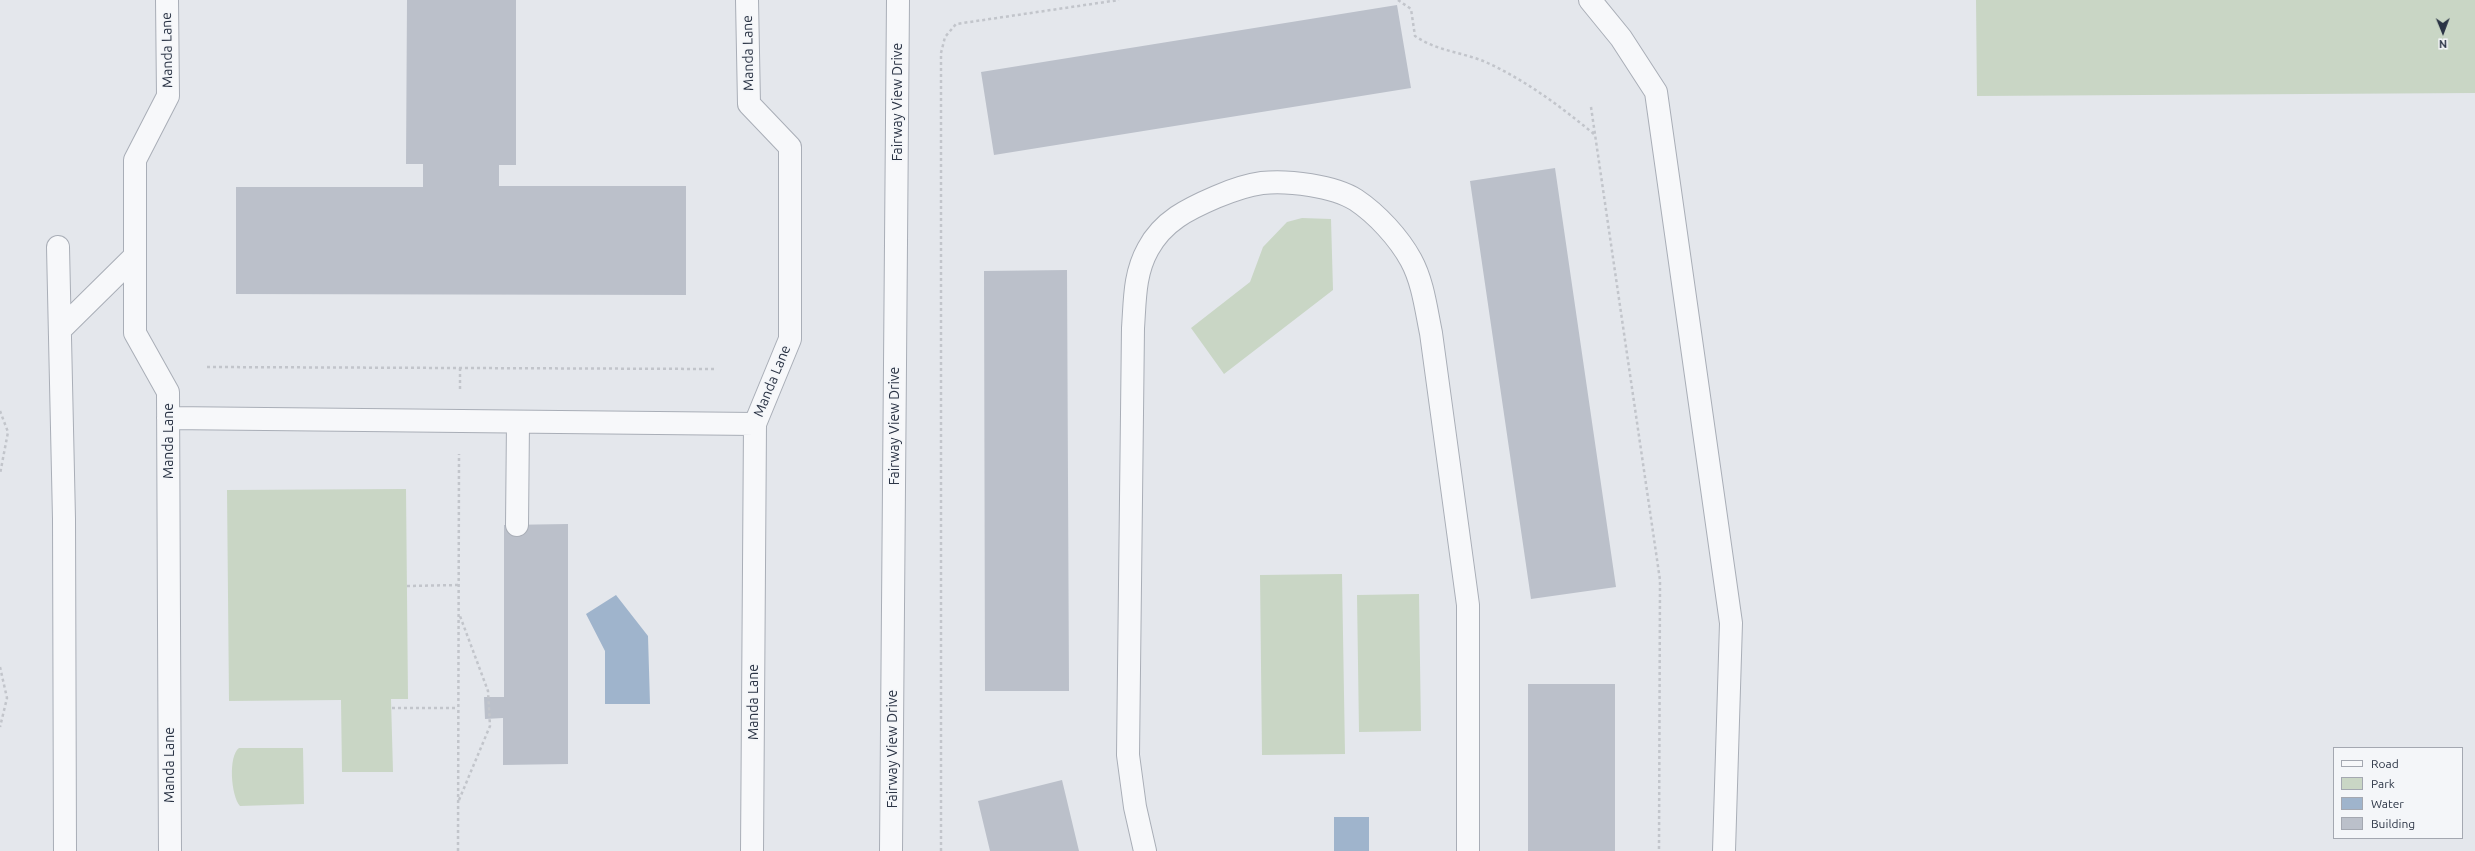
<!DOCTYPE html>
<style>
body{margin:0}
#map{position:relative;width:2475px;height:851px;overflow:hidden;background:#e4e7ec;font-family:Ubuntu,sans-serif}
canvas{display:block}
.legend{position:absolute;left:2333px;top:747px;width:130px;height:92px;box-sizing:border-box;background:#f4f6f9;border:1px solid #a4a8b1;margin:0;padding:5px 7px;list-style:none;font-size:12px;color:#2b3445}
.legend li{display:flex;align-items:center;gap:8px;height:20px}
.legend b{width:20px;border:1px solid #a4a8b1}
.north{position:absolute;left:2423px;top:12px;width:40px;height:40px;-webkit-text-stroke:3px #f4f6f9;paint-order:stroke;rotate:179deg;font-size:11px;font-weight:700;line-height:16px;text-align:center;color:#2b3445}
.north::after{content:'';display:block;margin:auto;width:14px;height:18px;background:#2b3445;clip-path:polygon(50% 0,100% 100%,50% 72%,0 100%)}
</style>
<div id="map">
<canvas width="2475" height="851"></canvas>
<ul class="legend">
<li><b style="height:5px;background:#f7f8fa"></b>Road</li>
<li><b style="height:11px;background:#c9d6c5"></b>Park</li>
<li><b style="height:11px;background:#9fb4cc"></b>Water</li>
<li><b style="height:11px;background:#bbc0ca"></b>Building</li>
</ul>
<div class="north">N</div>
</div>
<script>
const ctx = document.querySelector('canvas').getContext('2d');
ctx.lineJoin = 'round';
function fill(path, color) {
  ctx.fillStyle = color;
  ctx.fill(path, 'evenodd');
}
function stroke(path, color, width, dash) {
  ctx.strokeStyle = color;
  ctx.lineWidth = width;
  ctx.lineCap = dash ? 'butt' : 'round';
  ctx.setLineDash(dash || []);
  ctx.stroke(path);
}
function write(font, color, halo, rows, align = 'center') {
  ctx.font = font + ' Ubuntu,sans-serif';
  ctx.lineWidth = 3;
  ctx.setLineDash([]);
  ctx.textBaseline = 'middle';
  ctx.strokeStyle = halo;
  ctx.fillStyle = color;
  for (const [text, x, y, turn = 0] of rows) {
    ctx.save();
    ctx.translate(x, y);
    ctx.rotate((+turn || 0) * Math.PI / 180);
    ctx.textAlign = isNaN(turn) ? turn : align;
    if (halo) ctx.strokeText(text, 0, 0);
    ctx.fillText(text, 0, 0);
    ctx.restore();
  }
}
const green = new Path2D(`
 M1976,0H2475V93L1977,96Z
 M1302,218L1331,219L1333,290L1224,374L1191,328L1250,282L1263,247L1287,222Z
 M406,489L408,699H391L393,772H342L341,700L229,701L227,490Z
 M1342,574L1345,754L1262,755L1260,575Z
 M1419,594L1421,731L1359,732L1357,595Z
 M239,748H303L304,804L240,806C231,796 228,756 239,748Z`);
const water = new Path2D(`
 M616,595L648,636L650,704H605V651L586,614Z
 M1334,817H1369V851H1334Z`);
const building = new Path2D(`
 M407,0H516V165H499V186H686V295L236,294V187H423V164H406Z
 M1397,5L1411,88L994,155L981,72Z
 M1555,168L1616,587L1531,599L1470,181Z
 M1067,270L1069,691H985L984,271Z
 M568,524V764L503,765V718L485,719L484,697H504V525Z
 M1528,684H1615V851H1528Z
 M1062,780L1079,851H990L978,801Z`);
const path = new Path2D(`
 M1398,0L1411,9L1415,36C1438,52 1465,52 1490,64C1528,82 1561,107 1594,134
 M1591,107L1660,580L1659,851
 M207,367L714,369
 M460,389V368
 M0,411L8,432L0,474
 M407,586L459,585
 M0,667L7,698L0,727
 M392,708H458
 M459,800L490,726L488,691L460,616
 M458,851L459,454
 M941,851V53L945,37L956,24L1119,0`);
const minor = new Path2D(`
 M167,0L168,96L135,160V333L168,392L170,851
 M747,0L749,104L790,147V339L755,424L752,851
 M1590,0L1621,38L1656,92L1731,623L1724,851
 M58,247L64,519L65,851
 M60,330L135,256
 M168,418L755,424
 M517,525L518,422
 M891,851L898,0
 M1145,851L1135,807L1128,755L1133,328C1135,301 1134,274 1148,249C1163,221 1188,209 1216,197C1230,191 1247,185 1262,183C1288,180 1334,186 1356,200C1377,214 1399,238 1411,260C1423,282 1426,309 1431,333L1468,605V851`);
const streetNames = [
 ["Manda Lane",167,50,-91],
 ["Manda Lane",748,53,-91],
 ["Fairway View Drive",897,102,-90],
 ["Manda Lane",772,381,-68],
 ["Fairway View Drive",894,426,-90],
 ["Manda Lane",168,441,-90],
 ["Manda Lane",753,702,-90],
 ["Fairway View Drive",892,749,-90],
 ["Manda Lane",169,765,-90]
];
fill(green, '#c9d6c5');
fill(water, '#9fb4cc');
fill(building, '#bbc0ca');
stroke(minor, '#a9aeb7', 24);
stroke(path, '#c2c5cb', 2.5, [3, 3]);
stroke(minor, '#f7f8fa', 22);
write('14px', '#2b3445', '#f4f6f9', streetNames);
</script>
